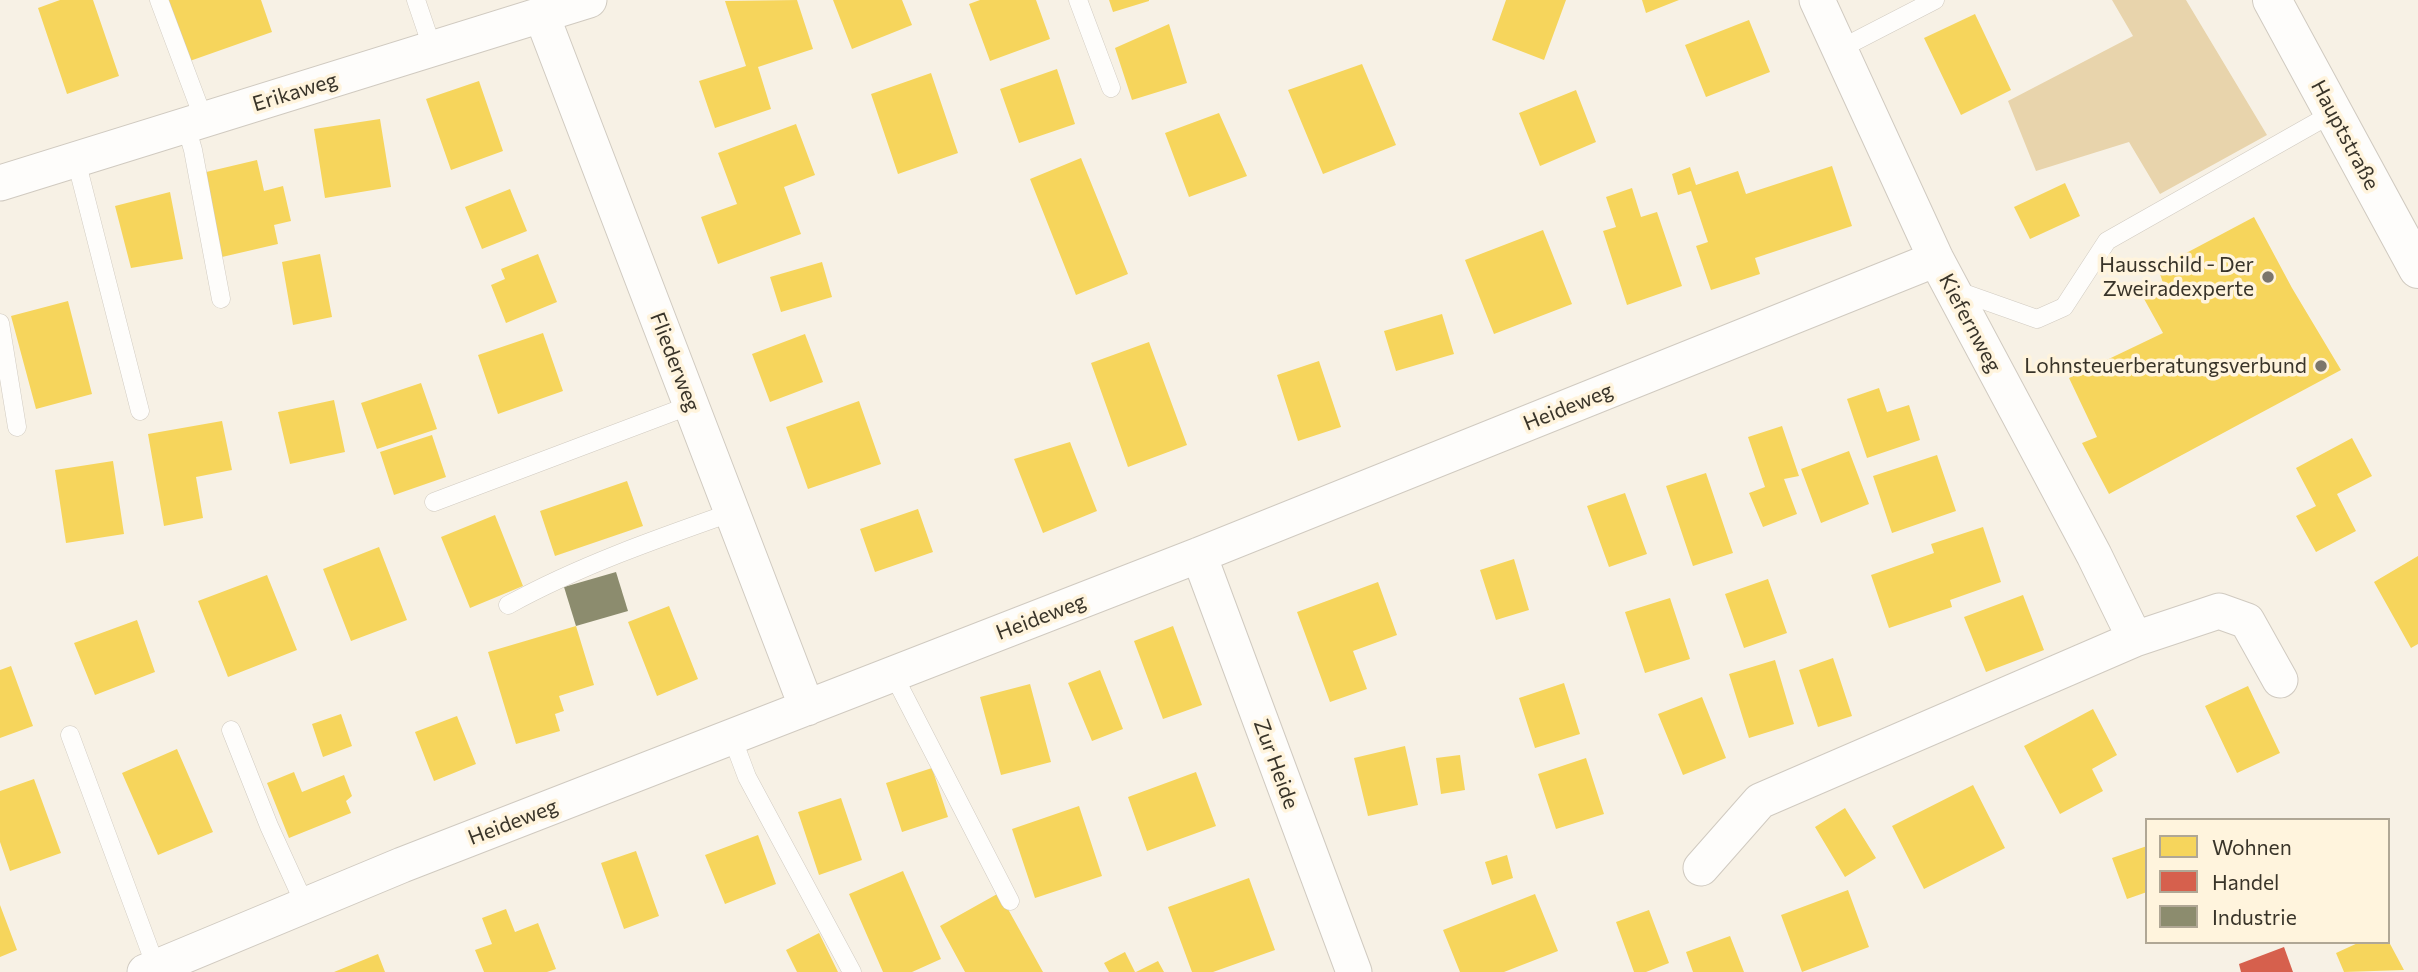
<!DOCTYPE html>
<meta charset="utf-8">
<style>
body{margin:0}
#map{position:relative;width:2418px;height:972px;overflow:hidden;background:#f7f1e5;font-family:Commissioner,sans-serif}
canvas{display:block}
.legend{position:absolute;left:2145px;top:818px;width:245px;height:126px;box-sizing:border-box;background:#fff4dd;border:2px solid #b0a795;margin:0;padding:9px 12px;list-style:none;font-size:21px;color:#393429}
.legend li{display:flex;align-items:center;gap:14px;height:35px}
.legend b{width:35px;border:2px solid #b0a795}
</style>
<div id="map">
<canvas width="2418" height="972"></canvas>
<ul class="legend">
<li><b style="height:19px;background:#f6d55c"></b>Wohnen</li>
<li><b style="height:19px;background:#d6604d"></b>Handel</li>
<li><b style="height:19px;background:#8c8c6e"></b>Industrie</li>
</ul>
</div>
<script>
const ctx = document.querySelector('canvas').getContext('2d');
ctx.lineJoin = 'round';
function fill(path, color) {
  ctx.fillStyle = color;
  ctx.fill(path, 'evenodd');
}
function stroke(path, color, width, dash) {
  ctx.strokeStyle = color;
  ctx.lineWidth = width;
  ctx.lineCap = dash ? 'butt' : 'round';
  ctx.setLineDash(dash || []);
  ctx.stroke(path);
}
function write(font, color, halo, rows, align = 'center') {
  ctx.font = font + ' Commissioner,sans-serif';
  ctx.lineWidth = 7;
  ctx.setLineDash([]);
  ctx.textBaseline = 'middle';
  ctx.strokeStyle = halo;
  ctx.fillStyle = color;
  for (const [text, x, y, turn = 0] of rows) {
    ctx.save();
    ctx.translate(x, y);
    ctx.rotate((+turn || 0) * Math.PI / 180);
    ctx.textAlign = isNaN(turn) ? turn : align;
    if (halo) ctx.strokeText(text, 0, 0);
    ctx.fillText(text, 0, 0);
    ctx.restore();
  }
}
const green = new Path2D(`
 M2112,0H2186L2267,135L2160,194L2129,142L2036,171L2008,101L2133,36Z`);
const homes = new Path2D(`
 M60,0H93L119,76L67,94L38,8Z
 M165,0H261L272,32L187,62Z
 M797,0L813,49L758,67L771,109L715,128L699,81L746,66L725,1Z
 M833,0H902L912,25L852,49Z
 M980,0H1036L1050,39L990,61L969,4Z
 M1109,0H1149V1L1113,12Z
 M1506,0H1566L1544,60L1492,40Z
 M1642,0H1679L1646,13Z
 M1975,14L2011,90L1961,115L1924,38Z
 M1749,20L1770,72L1706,97L1685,45Z
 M1169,24L1187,83L1132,100L1115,48Z
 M1362,64L1396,145L1323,174L1288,90Z
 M1057,69L1075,124L1019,143L1000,89Z
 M931,73L958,153L898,174L871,94Z
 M479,81L503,151L451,170L426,99Z
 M1576,90L1596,142L1540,166L1519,113Z
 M1219,113L1247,176L1189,197L1165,133Z
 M380,119L391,187L325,198L314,129Z
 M796,124L815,175L784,187L801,234L718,264L701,217L737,204L718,153Z
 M1081,158L1128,274L1076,295L1030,179Z
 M257,160L264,191L283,186L291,221L274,225L278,244L222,257L202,173Z
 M1832,166L1852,226L1755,258L1760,274L1711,290L1696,246L1708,242L1691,191L1678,195L1672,174L1690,167L1696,185L1738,171L1746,194Z
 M2065,183L2080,216L2030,239L2014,207Z
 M1632,188L1641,217L1657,212L1682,286L1627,305L1603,231L1616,227L1606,197Z
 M510,189L527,231L482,249L465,207Z
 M170,192L183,259L131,268L115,206Z
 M2254,217L2292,288L2341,370L2109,494L2082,443L2097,437L2069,378L2163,333L2143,297L2163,283L2158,268Z
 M1543,230L1572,304L1494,334L1465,260Z
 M320,254L332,317L293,325L282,262Z
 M538,254L557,302L506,323L491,285L505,279L501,269Z
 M822,262L832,297L781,312L770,277Z
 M68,301L92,394L36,409L11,316Z
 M1442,314L1454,354L1396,371L1384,331Z
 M543,333L563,391L498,414L478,355Z
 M805,334L823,382L770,402L752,354Z
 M1149,342L1187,445L1128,467L1091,363Z
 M1319,361L1341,427L1298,441L1277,375Z
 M421,383L437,429L377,449L361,403Z
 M1879,388L1887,412L1909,405L1920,440L1867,458L1847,399Z
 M334,400L345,452L290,464L278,412Z
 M859,401L881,464L808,489L786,427Z
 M222,421L232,470L196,477L203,518L164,526L148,434Z
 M1782,426L1799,476L1784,479L1797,514L1763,527L1749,493L1765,487L1748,437Z
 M432,435L446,477L394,495L380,452Z
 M2352,438L2372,476L2337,494L2356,531L2316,552L2296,516L2316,506L2296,468Z
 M1070,442L1097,511L1043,533L1014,459Z
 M1849,451L1869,504L1821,523L1801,469Z
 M1937,455L1956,511L1892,533L1873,476Z
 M113,461L124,534L66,543L55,470Z
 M1706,473L1733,553L1693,566L1666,486Z
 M627,481L643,526L555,556L540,511Z
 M1625,493L1647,554L1609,567L1587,506Z
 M918,509L933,552L875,572L860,529Z
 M495,515L523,586L470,608L441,537Z
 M1983,527L2001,582L1950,600L1952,607L1889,628L1871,575L1934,553L1931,544Z
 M379,547L407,620L351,641L323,569Z
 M2418,556V644L2411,648L2374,582Z
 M1514,559L1529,610L1496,620L1480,570Z
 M267,575L297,650L228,677L198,601Z
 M1768,579L1787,633L1744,648L1725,594Z
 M1378,582L1397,635L1353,651L1367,689L1330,702L1297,612Z
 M2023,595L2044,650L1986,672L1964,617Z
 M1670,598L1690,659L1645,673L1625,612Z
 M669,606L698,679L657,696L628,622Z
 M137,620L155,672L95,695L74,643Z
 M576,626L594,685L559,696L564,711L555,714L560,731L516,744L488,652Z
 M1173,626L1202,705L1163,719L1134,641Z
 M1833,658L1852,716L1818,727L1799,670Z
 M1775,660L1794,724L1749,738L1729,674Z
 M11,666L33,726L0,738V670Z
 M1100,670L1123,729L1092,741L1068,683Z
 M1564,683L1580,734L1535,748L1519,698Z
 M1030,684L1051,762L1001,775L980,697Z
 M2248,686L2280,753L2237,773L2205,706Z
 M1702,697L1726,758L1683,775L1658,714Z
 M2093,709L2117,755L2092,769L2103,791L2060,814L2024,746Z
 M341,714L352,746L323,757L312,724Z
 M457,716L476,764L434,781L415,732Z
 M1405,746L1418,805L1368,816L1354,758Z
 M177,749L213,832L158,855L122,773Z
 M1460,755L1465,790L1441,794L1436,758Z
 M1586,758L1604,814L1556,829L1538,774Z
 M932,768L948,817L902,832L886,783Z
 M294,772L302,792L344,775L352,796L346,801L351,813L289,838L267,783Z
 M1196,772L1216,826L1147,851L1128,797Z
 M34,779L61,853L10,871L0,842V791Z
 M1973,785L2005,848L1924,889L1892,826Z
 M841,798L862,860L819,875L798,812Z
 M1079,806L1102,876L1035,898L1012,829Z
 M1845,808L1876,858L1845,877L1815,827Z
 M758,835L776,884L725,904L705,855Z
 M2147,846V892L2127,899L2112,858Z
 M636,851L659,916L624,929L601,863Z
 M1507,855L1513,878L1492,885L1485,862Z
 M903,871L941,959L912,972H883L849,894Z
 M1249,878L1275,950L1213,972H1192L1168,907Z
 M1848,890L1869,947L1802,972L1781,915Z
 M999,893L1043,972H965L940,926Z
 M1535,894L1558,951L1504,972H1460L1443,930Z
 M0,905L17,950L0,957Z
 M506,909L515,932L538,923L556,969L547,972H484L475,950L492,944L482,918Z
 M1649,910L1669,963L1646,972H1634L1616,922Z
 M819,933L838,972H797L786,950Z
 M1730,936L1744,972H1693L1686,952Z
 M2360,942H2389L2404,970L2344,972L2336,953Z
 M1125,952L1135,972H1109L1104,963Z
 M378,954L385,972H334Z
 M1158,961L1164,972H1136Z`);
const shops = new Path2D(`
 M2284,947L2293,972H2241L2239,964Z`);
const industry = new Path2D(`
 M616,572L628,611L576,626L564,587Z`);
const lane = new Path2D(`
 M159,0L204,120
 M416,0L433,50
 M1078,0L1111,88
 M1840,49L1935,0
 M186,126L193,150L221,299
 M76,160L140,411
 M1955,290L2037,319L2064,307L2107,241L2333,113
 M0,323L17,427
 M434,502L691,405
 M508,605C579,566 656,539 733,512
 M893,674L1010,901
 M231,730L269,826L305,905
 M70,735L156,967
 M732,737L747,777L852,972`);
const street = new Path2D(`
 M542,16L807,708
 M0,183L589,0
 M1199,555L1354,972
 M2135,639L2219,611L2247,621L2280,680
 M1701,868L1760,801L2135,639L2094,555L1936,259L1817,0
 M145,972L402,865L1199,555L1936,259`);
const primary = new Path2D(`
 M2272,0L2418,269`);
const markers = [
 [2268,277,7,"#7c766b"],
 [2321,366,7,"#7c766b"]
];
const streetNames = [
 ["Erikaweg",295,92,-17],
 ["Hauptstraße",2345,135,62],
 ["Kiefernweg",1970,323,62],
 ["Fliederweg",675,362,69],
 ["Heideweg",1568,407,-22],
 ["Heideweg",1041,617,-21],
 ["Zur Heide",1276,764,70],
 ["Heideweg",513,822,-21]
];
const poiNames = [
 ["Hausschild - Der",2254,265],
 ["Zweiradexperte",2254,289],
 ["Lohnsteuerberatungsverbund",2307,366]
];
fill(green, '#e8d4ac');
fill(homes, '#f6d55c');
fill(shops, '#d6604d');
fill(industry, '#8c8c6e');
stroke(lane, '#d0cac0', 19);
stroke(street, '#d0cac0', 37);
stroke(primary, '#d0cac0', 40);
stroke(lane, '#fefdfb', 18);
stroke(street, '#fefdfb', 35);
stroke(primary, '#fefdfb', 38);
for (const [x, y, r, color] of markers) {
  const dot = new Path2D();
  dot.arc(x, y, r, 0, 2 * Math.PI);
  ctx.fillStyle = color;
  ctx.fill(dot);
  stroke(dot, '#fff4dd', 2.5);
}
write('21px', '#393429', '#fff4dd', streetNames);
write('21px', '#393429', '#fff4dd', poiNames, 'right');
</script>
